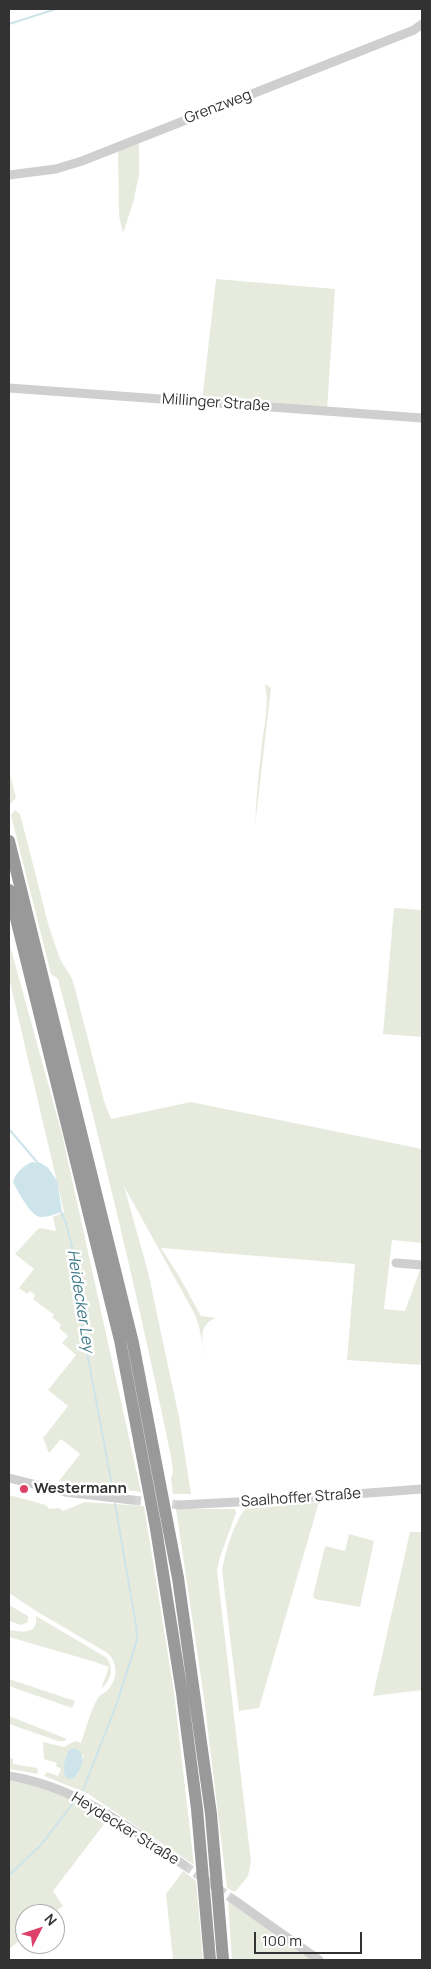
<!DOCTYPE html>
<meta charset="utf-8">
<style>
body{margin:0}
#map{position:relative;width:431px;height:1969px;overflow:hidden;background:#fff;font-family:Manrope,sans-serif}
canvas{display:block}
.frame{position:absolute;inset:0;border:10px solid #323232;pointer-events:none}
.north{position:absolute;left:15px;top:1904px;width:50px;height:50px;box-sizing:border-box;background:#fff;border:1px solid #adadad;border-radius:50%;rotate:49deg;font-size:14px;font-weight:700;line-height:20px;text-align:center;color:#323232}
.north::after{content:'';display:block;margin:auto;width:18px;height:22px;background:#dd4069;clip-path:polygon(50% 0,100% 100%,50% 72%,0 100%)}
.scale{position:absolute;left:254px;top:1932px;width:108px;height:22px;box-sizing:border-box;border:2px solid #323232;border-top:0;padding-left:6px;font-size:15px;line-height:18px;white-space:nowrap;color:#323232;-webkit-text-stroke:4px #fff;paint-order:stroke}
</style>
<div id="map">
<canvas width="431" height="1969"></canvas>
<div class="frame"></div>
<div class="north">N</div>
<div class="scale">100 m</div>
</div>
<script>
const ctx = document.querySelector('canvas').getContext('2d');
ctx.lineJoin = 'round';
function fill(path, color) {
  ctx.fillStyle = color;
  ctx.fill(path, 'evenodd');
}
function stroke(path, color, width, dash) {
  ctx.strokeStyle = color;
  ctx.lineWidth = width;
  ctx.lineCap = dash ? 'butt' : 'round';
  ctx.setLineDash(dash || []);
  ctx.stroke(path);
}
function write(font, color, halo, rows, align = 'center') {
  ctx.font = font + ' Manrope,sans-serif';
  ctx.lineWidth = 5;
  ctx.setLineDash([]);
  ctx.textBaseline = 'middle';
  ctx.strokeStyle = halo;
  ctx.fillStyle = color;
  for (const [text, x, y, turn = 0] of rows) {
    ctx.save();
    ctx.translate(x, y);
    ctx.rotate((+turn || 0) * Math.PI / 180);
    ctx.textAlign = isNaN(turn) ? turn : align;
    if (halo) ctx.strokeText(text, 0, 0);
    ctx.fillText(text, 0, 0);
    ctx.restore();
  }
}
const green = new Path2D(`
 M139,138V175L133,203L123,233L119,215L118,146Z
 M216,279L335,289L327,410L202,402Z
 M265,684L271,688L255,826C256,798 259,770 262,742C265,723 269,703 265,684Z
 M9,770L16,798L9,805Z
 M15,810L20,814L49,927L60,959L72,979L75,989L104,1101L111,1119L191,1102L422,1149V1243L392,1240L384,1309L405,1311L421,1267H422V1365L347,1360L355,1264L161,1248L179,1276L201,1316L216,1318C214,1319 209,1321 207,1324C198,1332 205,1353 206,1363L199,1326L194,1313L124,1186L148,1272L179,1417L191,1494H173L171,1479L173,1472L172,1462C139,1299 100,1139 58,979L51,974L11,815Z
 M394,908L422,910L421,1002H422V1037L383,1034Z
 M9,942L62,1134L141,1492L59,1481L80,1454L61,1439L49,1453L43,1438L68,1406L48,1390L76,1355L62,1343L68,1336L59,1328L61,1325L52,1317L54,1315L33,1299L35,1295L30,1291L27,1294L19,1288L34,1269L15,1254L37,1230L40,1228L56,1231L53,1217L64,1212L9,978Z
 M9,1495L46,1505L49,1509L59,1508L63,1511L85,1502L144,1506L174,1692L194,1865L87,1793L44,1776L47,1772L58,1776L61,1769L56,1766L57,1763L44,1759L43,1742L64,1747L75,1741L81,1743C86,1729 90,1711 98,1698C100,1694 104,1694 107,1691C118,1679 119,1662 106,1652L36,1611L9,1593ZM84,1755L77,1775L64,1773L65,1761Z
 M319,1502L259,1708L239,1711L222,1570C225,1554 234,1520 246,1509Z
 M176,1509H235L236,1513L220,1557L217,1570L251,1862L248,1876L236,1891H232L227,1888L204,1698Z
 M410,1532H422V1690L373,1696Z
 M349,1534L374,1541L360,1607L315,1599L313,1596L325,1546L345,1551Z
 M9,1605L28,1616V1622L21,1625L9,1621Z
 M36,1616L107,1658C114,1669 111,1681 101,1689L109,1667L92,1661L9,1637V1630C22,1632 38,1635 36,1616Z
 M9,1679L75,1701L72,1708L9,1686Z
 M9,1716L67,1739L64,1741H58L9,1724Z
 M9,1758L13,1759V1764L37,1768L38,1774L9,1769Z
 M9,1781L39,1786L66,1795L108,1819L53,1891L63,1906L53,1914H25V1936L9,1949Z
 M183,1871L196,1881L203,1960H173L166,1894Z
 M228,1901L312,1958L309,1960H232Z`);
const water = new Path2D(`
 M32,1162C57,1165 58,1193 61,1212C55,1214 48,1217 42,1217C31,1218 18,1191 13,1182C17,1171 22,1167 32,1162Z
 M75,1748C88,1754 82,1769 74,1778L67,1779C61,1771 65,1758 69,1750Z`);
const stream = new Path2D(`
 M9,24L56,9
 M9,1129L37,1162L47,1168L56,1181L61,1212L66,1223L79,1275L82,1300L81,1320L113,1491
 M83,1790L117,1703L137,1640L136,1625L115,1504
 M9,1875L41,1845L74,1802`);
const minorTunnel = new Path2D(`
 M132,1500L179,1505
 M184,1865L234,1900`);
const minor = new Path2D(`
 M9,175L56,169L82,161L414,30L422,24
 M9,388L422,418
 M396,1263L422,1265
 M9,1478L65,1492L132,1500
 M179,1505L275,1500L422,1489
 M9,1776C76,1786 129,1828 184,1865
 M234,1900L319,1960`);
const highway = new Path2D(`
 M9,841L133,1343L178,1578L211,1814L223,1960
 M9,890L120,1340L156,1529L182,1693L197,1809L210,1960`);
const markers = [
 [24,1489,5,"#dd4069"]
];
const streetNames = [
 ["Grenzweg",218,107,-21],
 ["Millinger Straße",216,403,4],
 ["Saalhoffer Straße",301,1498,-4],
 ["Heydecker Straße",125,1829,32]
];
const poiNames = [
 ["Westermann",34,1489]
];
const waterNames = [
 ["Heidecker Ley",80,1301,81]
];
fill(green, '#e7ebde');
fill(water, '#cce4ea');
stroke(stream, '#cce4ea', 2);
stroke(minorTunnel, '#d6d6d6', 9, [9, 4.5]);
stroke(minor, '#cfcfcf', 9);
stroke(highway, '#999', 12);
for (const [x, y, r, color] of markers) {
  const dot = new Path2D();
  dot.arc(x, y, r, 0, 2 * Math.PI);
  ctx.fillStyle = color;
  ctx.fill(dot);
  stroke(dot, '#fff', 2);
}
write('15px', '#323232', '#fff', streetNames);
write('bold 15px', '#323232', '#fff', poiNames, 'left');
write('italic 16px', '#407c8b', '#fff', waterNames);
</script>
